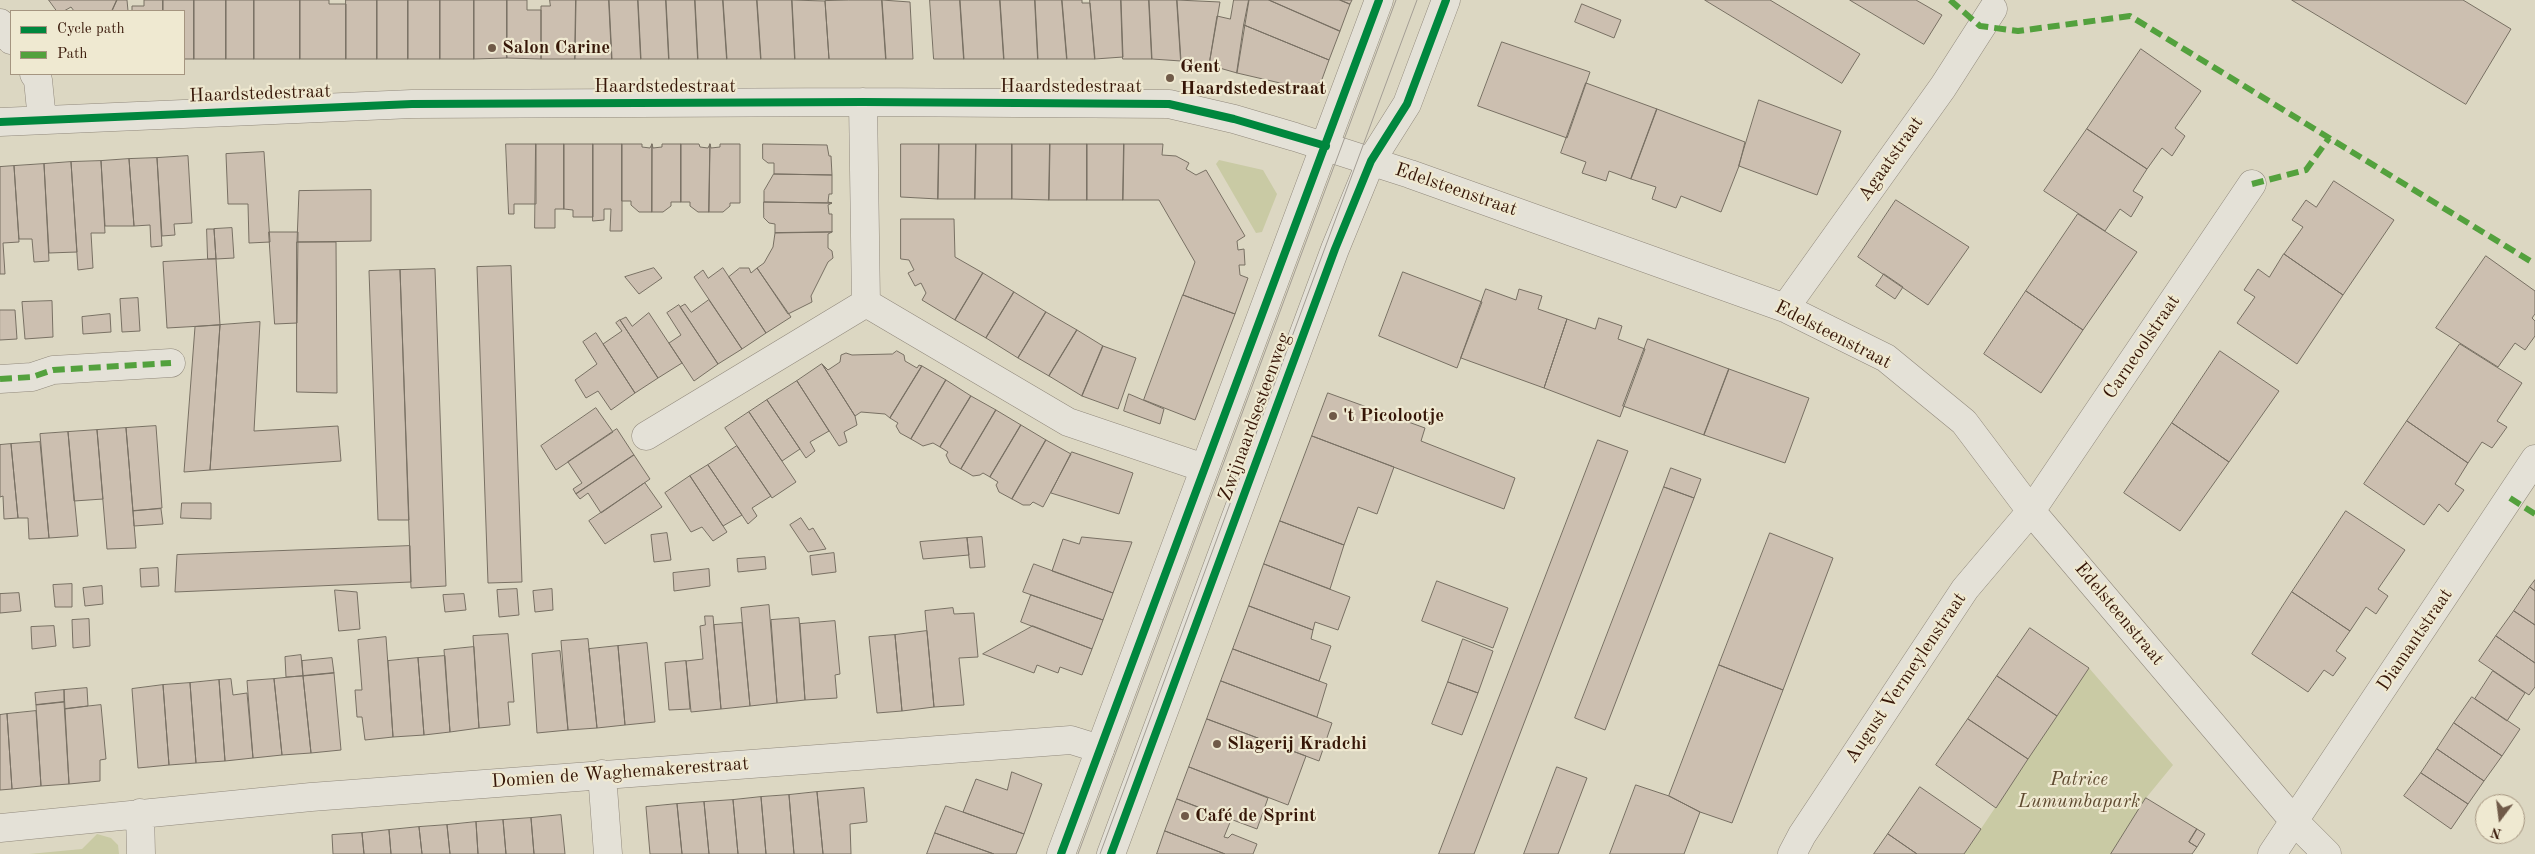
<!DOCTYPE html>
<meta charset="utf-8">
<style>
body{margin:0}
#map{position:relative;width:2535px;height:854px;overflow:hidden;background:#dcd7c2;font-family:"Old Standard TT",serif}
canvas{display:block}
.legend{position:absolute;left:10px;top:10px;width:175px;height:65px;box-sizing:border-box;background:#efe9d1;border:1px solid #a59580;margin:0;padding:6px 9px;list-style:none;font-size:15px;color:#361607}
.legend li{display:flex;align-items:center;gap:10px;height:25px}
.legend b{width:25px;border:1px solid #a59580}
.north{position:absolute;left:2475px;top:794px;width:50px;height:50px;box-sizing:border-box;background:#efe9d1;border:1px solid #a59580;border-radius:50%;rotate:195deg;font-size:14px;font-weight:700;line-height:20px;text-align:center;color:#361607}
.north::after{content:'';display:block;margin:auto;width:18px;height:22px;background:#705a48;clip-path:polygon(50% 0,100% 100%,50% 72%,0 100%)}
</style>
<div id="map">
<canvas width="2535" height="854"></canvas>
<ul class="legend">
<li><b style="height:6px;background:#00873e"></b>Cycle path</li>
<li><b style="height:6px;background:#53a13d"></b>Path</li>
</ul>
<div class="north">N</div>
</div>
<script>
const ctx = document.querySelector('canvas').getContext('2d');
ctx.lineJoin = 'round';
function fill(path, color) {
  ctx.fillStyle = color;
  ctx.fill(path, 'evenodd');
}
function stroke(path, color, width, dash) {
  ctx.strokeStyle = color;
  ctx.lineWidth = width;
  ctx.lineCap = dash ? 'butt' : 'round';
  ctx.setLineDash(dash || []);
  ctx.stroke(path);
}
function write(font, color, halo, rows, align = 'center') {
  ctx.font = font + ' "Old Standard TT",serif';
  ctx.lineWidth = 4.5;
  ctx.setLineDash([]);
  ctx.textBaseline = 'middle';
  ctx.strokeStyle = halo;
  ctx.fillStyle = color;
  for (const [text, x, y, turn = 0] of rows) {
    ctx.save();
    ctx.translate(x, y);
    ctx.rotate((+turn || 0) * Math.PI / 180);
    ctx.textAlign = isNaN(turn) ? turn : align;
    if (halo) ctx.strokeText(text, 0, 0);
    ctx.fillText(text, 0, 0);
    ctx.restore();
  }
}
const green = new Path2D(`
 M1219,160L1263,170L1277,194L1262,232L1256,233L1216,164Z
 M2089,668L2173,765L2146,798L2111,854H1964Z
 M97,834L111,838L118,845L119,854H29L82,849Z`);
const building = new Path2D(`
 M49,0H117L112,11H74L71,7L64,11H57Z
 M117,0H127L128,11H132V6H144V0H163V11H112Z
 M163,0H194V59H184V11H163Z
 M194,0H226V59H194Z
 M226,0H254V59H226Z
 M254,0H300V59H254Z
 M300,0H329V4H346V59H300Z
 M346,0H377V59H346Z
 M377,0H408V59H377Z
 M408,0H440V59H408Z
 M440,0H474V59H440Z
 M474,0H507V58L474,59Z
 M507,0H527V10H541V59L507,58Z
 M550,0H576L575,59H541V6H550Z
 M576,0H609L612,59H575Z
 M609,0H638L641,59H612Z
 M638,0H666L669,59H641Z
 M666,0H695L698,59H669Z
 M695,0H723L727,59H698Z
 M723,0H757L761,59H727Z
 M757,0H792L795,59H761Z
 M792,0L825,1L829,59H795Z
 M849,0H882L886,59H829L825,1Z
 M882,0L910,2L913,59H886Z
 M930,0H960L964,59H934Z
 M960,0H1000L1004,59H964Z
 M1000,0H1035L1038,59H1004Z
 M1035,0H1062L1067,59H1038Z
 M1062,0H1082V3H1090L1095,59H1067Z
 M1090,0H1121L1123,57L1095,59Z
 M1121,0H1149L1152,59H1123Z
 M1149,0H1177L1181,61L1152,59Z
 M1177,0L1220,2L1209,65L1181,61Z
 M1234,0H1249L1237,73L1209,65L1217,16L1230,19Z
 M1249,0H1269L1340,31L1329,60L1244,25Z
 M1269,0H1340L1350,4L1340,31Z
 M1340,0H1352L1350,4Z
 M1705,0H1770L1860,54L1842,83Z
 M1850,0H1916L1942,15L1924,44Z
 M2292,0H2463L2511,29L2466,104Z
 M1582,4L1621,20L1614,38L1575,22Z
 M1244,25L1329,60L1321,82L1306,89L1237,73Z
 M1502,42L1590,72L1567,138L1478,106Z
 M2141,49L2201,91L2175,128L2185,136L2172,156L2162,148L2147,169L2087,129Z
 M1586,83L1657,109L1631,179L1609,171L1606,181L1582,173L1586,162L1561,153Z
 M1759,100L1841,131L1817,195L1739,166Z
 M1657,109L1745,142L1739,166L1721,212L1681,196L1676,208L1652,199L1656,187L1631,179Z
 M2087,129L2147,169L2133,191L2143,197L2131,217L2120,209L2105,231L2044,191Z
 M506,144H536V204H514V214H509Z
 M536,144H564V209H555V228H535Z
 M564,144H593V217H573V210L564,209Z
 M593,144H622V231H610L611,209H604V220L593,221Z
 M622,144H642V147L650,148L652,144V212H639L631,205V201H622Z
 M652,144L653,148L662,147V144H681V202H671V206L663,212H652Z
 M681,144H699L700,147L708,148L710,144L709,212H698L690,206V202H681Z
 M710,144L711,148L720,147V144H740V203H730V206L723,212H709Z
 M763,144L827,145L829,156H831L832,175L774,174V163H768L763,159Z
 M901,144H939L938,199L901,197Z
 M939,144H976L975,199H938Z
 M976,144H1012V199H975Z
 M1012,144H1050L1049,200L1012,199Z
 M1050,144H1087V200H1049Z
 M1087,144H1124L1123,200H1087Z
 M1124,144H1163L1162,155L1176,156L1189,163L1186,169L1196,175L1206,170L1245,236L1237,241L1238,250L1244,249L1245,265H1239L1240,275L1248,278L1235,314L1183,295L1195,262L1159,200H1123Z
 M264,152L270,242L249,243L248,204H228L226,154Z
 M188,156L192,223L174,224L175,235L162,236L157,158Z
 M157,158L162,246L151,247L150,225L134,226L129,159Z
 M129,159L134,226H105L101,161Z
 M101,161L105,233H91L93,268L78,270L71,162Z
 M71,162L77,252L49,253L44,164Z
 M44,164L49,261L34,262L32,239H19L14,166Z
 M14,166L19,242L3,243L5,274H0V167Z
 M774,174L832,175V194H829L828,202L832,203L764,202V191Z
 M2334,181L2394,220L2343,295L2284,254L2303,227L2292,220L2306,200L2316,207Z
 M371,190V241L297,242L299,191Z
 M1896,200L1969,247L1928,305L1858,257Z
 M764,202L832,203L828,205L829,214H832V232L775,233V224L769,223L764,218Z
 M2078,214L2137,252L2083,330L2026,291Z
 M901,219H954L955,257L983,273L955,320L922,300L926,293L921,283L915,286L908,273L914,270L909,260L901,259Z
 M232,228L234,258L216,259L214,229Z
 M207,229H214L216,259H208Z
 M269,232H298L297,323L275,324Z
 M832,232L828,234V248L832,251L833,258L828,262L811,296L812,302L788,314L757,268L764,263L773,247L775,233Z
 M297,242H336L337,393L297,392Z
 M2284,254L2343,295L2297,364L2237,323L2255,297L2244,290L2258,269L2269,277Z
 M2486,256L2535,291V314L2532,318L2535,321V336L2525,350L2515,343L2498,367L2436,328Z
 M216,259L220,325L167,328L163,262Z
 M511,266L522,582L488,583L477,267Z
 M654,268L662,278L639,294L625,277Z
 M723,268L766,333L742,349L694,277L703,270L708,278Z
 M740,268H749L751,273L757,268L791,317L766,333L729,277Z
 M435,269L446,586L411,588L400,270Z
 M400,270L409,520H378L369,271Z
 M1403,272L1482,302L1457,368L1379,336Z
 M983,273L1014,292L986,338L955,320Z
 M1884,274L1903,287L1895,299L1876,286Z
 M1486,289L1516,300L1519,289L1542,296L1538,309L1567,319L1544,388L1461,358Z
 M2026,291L2083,330L2041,393L1984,354Z
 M1014,292L1046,312L1018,358L986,338Z
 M1183,295L1235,314L1195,420L1144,400Z
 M138,298L140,331L122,332L120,299Z
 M709,300L742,349L718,364L680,307L685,304L691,312Z
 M52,301L53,337L25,339L22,302Z
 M679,305L718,364L694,381L669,343L681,335L667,313Z
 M0,310H15L17,339L0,340Z
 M1046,312L1077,330L1049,376L1018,358Z
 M649,313L682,363L658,378L620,320L626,317L632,326Z
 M110,314L111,332L83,334L82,317Z
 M1599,318L1622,326L1618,339L1645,349L1620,417L1544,388L1567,319L1595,329Z
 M620,320L658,378L635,393L603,344L622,331L616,323Z
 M260,322L254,431L338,426L341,461L210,470L220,325Z
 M220,325L210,470L184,472L195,327Z
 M1077,330L1103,346L1082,396L1049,376Z
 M596,333L635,393L611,410L598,391L586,398L575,380L597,364L583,342Z
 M1648,339L1729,369L1704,435L1623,406Z
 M2460,344L2522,383L2497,421L2507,427L2492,448L2482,442L2468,463L2407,421Z
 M1103,346L1136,358L1118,409L1082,396Z
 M897,351L904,355L905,361L917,368L919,365L922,366L890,418L885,414L861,412L855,416L822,364L828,370L840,362L841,355L846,353L852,355L892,354Z
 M2220,351L2279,391L2229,462L2172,423Z
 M822,364L855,416L857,425L844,432L847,442L839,446L797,381Z
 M922,366L946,380L911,439L900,433L896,426L898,423L890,418Z
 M1729,369L1809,398L1785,463L1704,435Z
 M946,380L971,396L940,447L933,443L923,446L911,439Z
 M797,381L829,431L810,442L815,451L806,458L767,400Z
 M1328,393L1425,428L1421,441L1515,478L1504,509L1312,436Z
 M1129,394L1164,409L1160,424L1124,411Z
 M971,396L996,410L961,469L950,463L946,455L948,452L940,447Z
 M767,400L800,449L782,461L749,412Z
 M596,408L613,432L556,470L541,446Z
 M996,410L1021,425L990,477L983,473L980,475L973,476L961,469Z
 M749,412L796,482L772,498L725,428Z
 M2407,421L2468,463L2455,484L2464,490L2448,512L2439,504L2424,525L2364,484Z
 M2172,423L2229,462L2180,531L2124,493Z
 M1021,425L1046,440L1012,499L999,492L996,485L998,482L990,477Z
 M156,426L162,508L133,511L126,428Z
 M126,428L136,548L107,549L97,430Z
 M617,429L634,455L576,494L573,489L582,483L568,462Z
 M97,430L103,499L74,501L68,432Z
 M68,432L78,536L49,538L40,434Z
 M1312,436L1394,467L1377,514L1358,507L1344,545L1280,521Z
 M1046,440L1071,454L1043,507L1033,502L1030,505H1023L1012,499Z
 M1598,440L1628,451L1474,854H1439Z
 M40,442L49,538L29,539L28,518H18L11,444Z
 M11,444L18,518L4,519L3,496L0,497V445Z
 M737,446L771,496L752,508L757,516L748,524L708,465Z
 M1072,452L1133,473L1119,514L1051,493Z
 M634,455L650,479L601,513L588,493L580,499L576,494Z
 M708,465L742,515L723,526L690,476Z
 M1671,468L1701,479L1694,498L1664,487Z
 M690,476L727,532L713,541L702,527L691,532L665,493Z
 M645,483L662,507L605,544L589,521Z
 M1664,487L1694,498L1605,730L1575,718Z
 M182,503H211V519L181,518Z
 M161,509L163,524L134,526L133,511Z
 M2346,511L2405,550L2378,589L2388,596L2376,614L2366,607L2350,631L2292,592Z
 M801,518L809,530L813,528L826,549L808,552L790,525Z
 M1280,521L1344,545L1330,589L1264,564Z
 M667,533L671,560L654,562L651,535Z
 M1770,533L1833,558L1783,690L1719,665Z
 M982,537L985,567L970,568L967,538Z
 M1082,537L1132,542L1113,593L1052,571L1063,539L1079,544Z
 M967,538L969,555L923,559L920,542Z
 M410,546L411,582L175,592L177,555Z
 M834,553L836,572L812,575L810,556Z
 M765,557L766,569L738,572L737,559Z
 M1034,564L1113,593L1103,620L1023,592Z
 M1264,564L1350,597L1338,630L1315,622L1313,630L1249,606Z
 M158,568L159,586L141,587L140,569Z
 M709,569L710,586L674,591L673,573Z
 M2535,580V591L2530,587Z
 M1437,581L1508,608L1493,648L1422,621Z
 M72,584V607H55L53,585Z
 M102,586L103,604L85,606L83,588Z
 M2530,587L2535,591V625L2514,611Z
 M517,589L519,615L499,617L497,590Z
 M552,589L553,610L535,612L533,591Z
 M335,590L357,592L360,629L339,631Z
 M2292,592L2350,631L2336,651L2346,658L2333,676L2324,670L2308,692L2252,654Z
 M19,593L21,611L0,613V594Z
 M464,594L466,610L445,612L443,595Z
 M1031,595L1103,620L1092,649L1021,622Z
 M769,605L777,703L750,706L741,608Z
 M1249,606L1313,630L1311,639L1331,646L1319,681L1233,649Z
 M953,608L954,614L974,613L978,657L959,658L964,705L934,707L925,611Z
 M2514,611L2535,625V663L2496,636Z
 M705,616H713L721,709L691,712L686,661L703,659L700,626L705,625Z
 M799,618L805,700L777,703L771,620Z
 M89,619L90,646L73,648L72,620Z
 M835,621L840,674L835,675L837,698L805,700L800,624Z
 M742,623L750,706L721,709L714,625Z
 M54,626L56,646L32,649L31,627Z
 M1033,626L1092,649L1082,675L1060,667L1058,673L1037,665L1034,673L983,654Z
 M2030,628L2089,668L2057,716L1997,676Z
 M927,631L934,707L902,711L895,635Z
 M508,634L514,702H508L510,725L479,728L473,636Z
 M895,635L902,711L877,713L869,637Z
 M2496,636L2535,663V687L2529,695L2479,661Z
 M386,637L393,737L365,740L362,717H357L355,690H362L358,640Z
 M588,639L597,728L568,730L561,641Z
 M1463,639L1493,651L1478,693L1448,682Z
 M647,643L655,722L625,725L618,646Z
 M618,646L625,725L597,728L589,649Z
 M474,647L479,728L450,732L444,650Z
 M1233,649L1327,684L1317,717L1221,681Z
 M560,651L568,730L537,733L532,654Z
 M301,655L303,676L286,677L285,657Z
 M445,656L450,732L424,735L418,658Z
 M332,658L334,673L303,676L302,661Z
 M418,658L424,735L393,737L388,661Z
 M686,661L690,709L669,710L665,663Z
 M1719,665L1783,690L1732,823L1700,812L1669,796Z
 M2493,671L2525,693L2507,721L2475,699Z
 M334,673L341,750L311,753L303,676Z
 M303,676L311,753L282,755L274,679Z
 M1997,676L2057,716L2028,759L1968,719Z
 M231,679L233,695L247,693L253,758L225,761L219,680Z
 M274,679L282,755L253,758L247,681Z
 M219,680L225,761L196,763L190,683Z
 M1221,681L1332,723L1319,761L1207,719Z
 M1448,682L1478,693L1462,735L1432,724Z
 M190,683L196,763L169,765L163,685Z
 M163,685L169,765L138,768L132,689Z
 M87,688L88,706L65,709L64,690Z
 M64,690V702L36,705L35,693Z
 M2472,697L2520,729L2502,756L2454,723Z
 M64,702L69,784L41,786L36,705Z
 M101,705L106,759L100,760V781L69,784L65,709Z
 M36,711L41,786L12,789L7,714Z
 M7,714L12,789L0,790V715Z
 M1207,719L1306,756L1288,805L1189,767Z
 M1968,719L2028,759L1996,808L1936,765Z
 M2454,723L2502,756L2484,781L2437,749Z
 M2437,749L2484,781L2468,804L2421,773Z
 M1189,767L1268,798L1257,829L1177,799Z
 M1557,767L1587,778L1558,854H1524Z
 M1012,772L1042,784L1024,834L963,812L976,779L1007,790Z
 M2421,773L2468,804L2451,829L2404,796Z
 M1636,785L1669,796L1700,812L1684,854H1610Z
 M1920,787L1981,829L1964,854H1917L1888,834Z
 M864,788L867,822L850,824L851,854H823L817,792Z
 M817,792L823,854H794L789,795Z
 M789,795L794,854H766L761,797Z
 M761,797L766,854H738L733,800Z
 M2146,798L2197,829L2189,842L2197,847L2192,854H2111Z
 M1177,799L1231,820L1224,837L1228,838L1232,834L1257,844L1253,854H1225L1165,831Z
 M733,800L738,854H709L704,802Z
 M704,802L709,854H682L677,804Z
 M677,804L682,854H650L646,807Z
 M946,806L1024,834L1016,854H994L935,833Z
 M561,815L565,854H534L531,818Z
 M531,818L534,854H506L503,820Z
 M503,820L506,854H478L476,822Z
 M476,822L478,854H450L447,825Z
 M447,825L450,854H422L419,827Z
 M419,827L422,854H391L389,830Z
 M2197,829L2205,834L2197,847L2189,842Z
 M389,830L391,854H364L362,833Z
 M1165,831L1225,854H1157Z
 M362,833L364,854H333L332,835Z
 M935,833L994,854H927Z
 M1888,834L1917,854H1874Z`);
const minor = new Path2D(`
 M0,23L11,40
 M34,74L38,80L42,120
 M0,122L412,104L863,102L1169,104L1234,119L1295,137L1410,174L1785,308L1886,358L1964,422L2031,511L2294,821L2327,854
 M866,303L1068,422L1204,468
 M1785,308L1943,87L1993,9
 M0,379L32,377L53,370L171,363
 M646,436L866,303L863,102
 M602,774L608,854
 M140,813L141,854
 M0,828L311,797L1071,740L1100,749
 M1792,854L1802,835L1965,589L2031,511L2252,184
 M2272,854L2535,459`);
const tertiary = new Path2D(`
 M1061,854L1379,0
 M1111,854L1335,249L1371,161L1407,104L1446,0`);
const tram = new Path2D(`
 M1078,854L1396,0
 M1100,854L1417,0`);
const quiet = new Path2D(`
 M1950,0L1980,26L2018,31L2130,16L2535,264
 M2252,184L2306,170L2329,138
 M0,379L32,377L53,370L171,363
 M2510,498L2535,514`);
const cycleway = new Path2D(`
 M0,122L412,104L863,102L1169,104L1234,119L1326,146
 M1061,854L1379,0
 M1111,854L1335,249L1371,161L1407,104L1446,0`);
const markers = [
 [492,48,5,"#705a48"],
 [1170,78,5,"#705a48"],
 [1333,416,5,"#705a48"],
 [1217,744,5,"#705a48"],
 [1185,816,5,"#705a48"]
];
const poiNames = [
 ["Salon Carine",502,48],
 ["Gent",1180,67],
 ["Haardstedestraat",1180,89],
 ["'t Picolootje",1343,416],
 ["Slagerij Kradchi",1227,744],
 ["Café de Sprint",1195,816]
];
const streetNames = [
 ["Haardstedestraat",665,87],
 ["Haardstedestraat",1071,87],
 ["Haardstedestraat",260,94,-2],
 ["Agaatstraat",1891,159,-55],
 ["Edelsteenstraat",1456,190,19],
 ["Edelsteenstraat",1833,335,27],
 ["Carneoolstraat",2142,347,-56],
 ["Zwijnaardsesteenweg",1255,417,-70],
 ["Edelsteenstraat",2119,614,50],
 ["Diamantstraat",2415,640,-56],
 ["August Vermeylenstraat",1906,678,-56],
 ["Domien de Waghemakerestraat",620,773,-4]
];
const parkNames = [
 ["Patrice",2079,780],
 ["Lumumbapark",2079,802]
];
fill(green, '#c9caa4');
fill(building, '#ccbfb0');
stroke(building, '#787063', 1);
stroke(minor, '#91897c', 29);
stroke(tertiary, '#91897c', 29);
stroke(minor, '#e4e1d7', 28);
stroke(tertiary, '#e4e1d7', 28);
stroke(tram, '#a39d94', 1);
stroke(quiet, '#53a13d', 6, [12, 6]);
stroke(cycleway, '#00873e', 8);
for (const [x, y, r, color] of markers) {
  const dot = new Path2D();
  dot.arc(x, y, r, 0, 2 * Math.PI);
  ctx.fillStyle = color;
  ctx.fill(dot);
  stroke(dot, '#efe9d1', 2);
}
write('bold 19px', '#361607', '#efe9d1', poiNames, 'left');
write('19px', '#361607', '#efe9d1', streetNames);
write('italic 19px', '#5e492f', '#efe9d1', parkNames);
</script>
